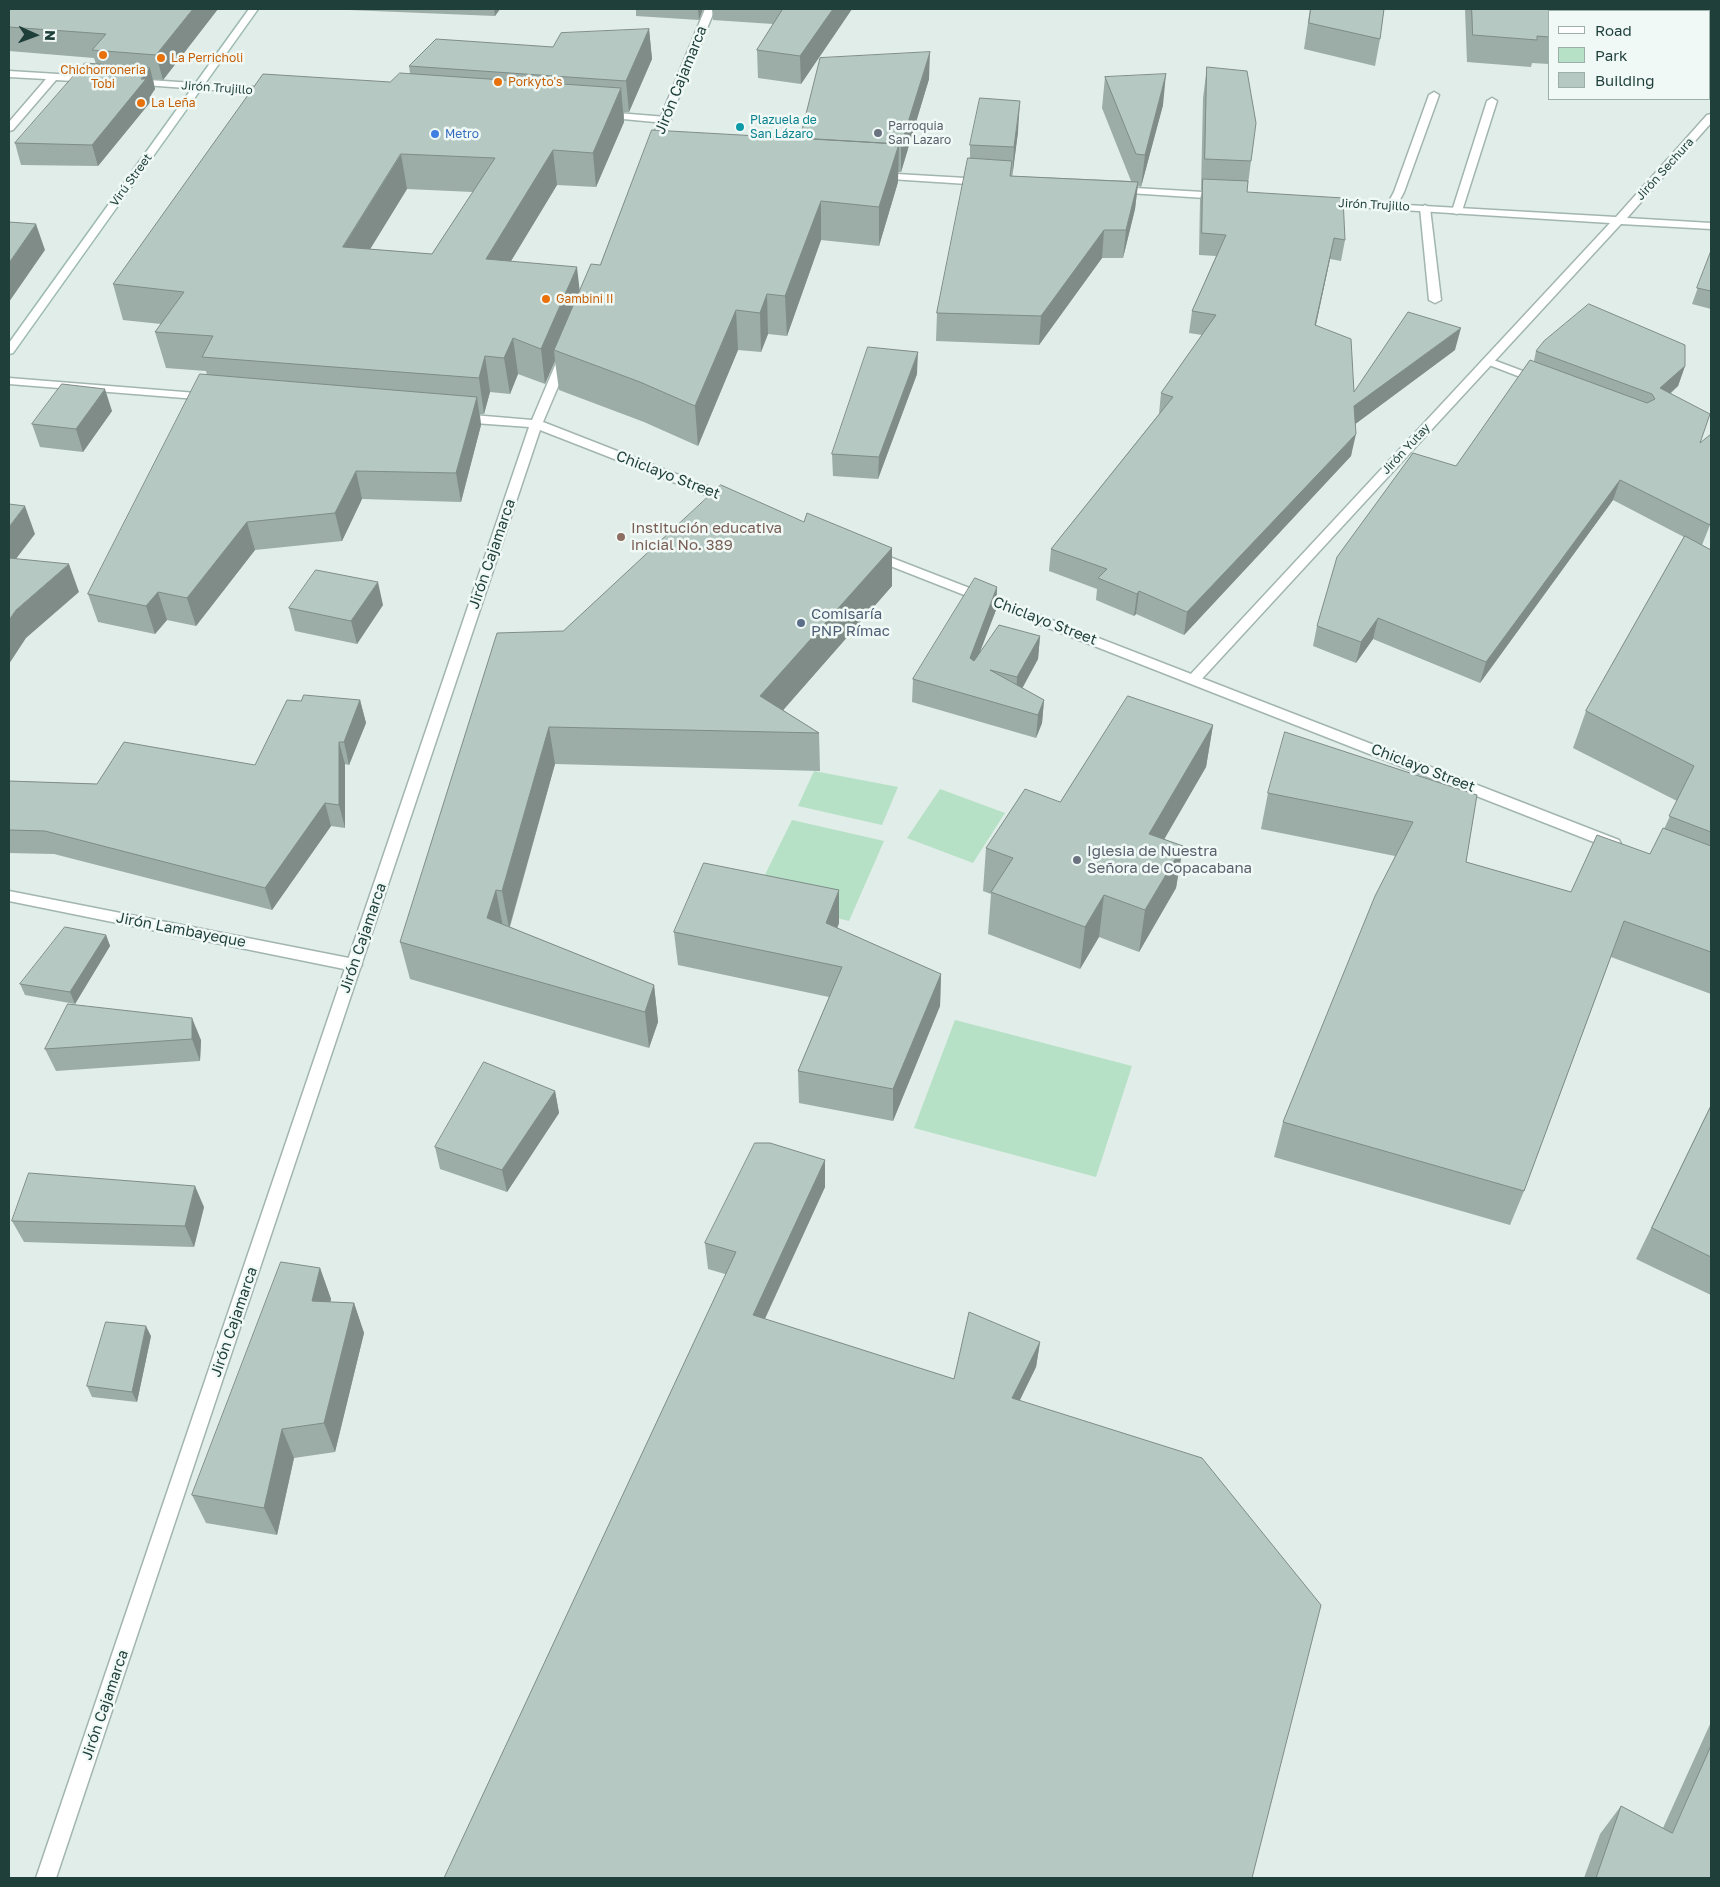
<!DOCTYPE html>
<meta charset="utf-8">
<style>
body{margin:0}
#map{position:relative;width:1720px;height:1887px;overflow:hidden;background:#e0ede8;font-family:"Golos Text",sans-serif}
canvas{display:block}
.frame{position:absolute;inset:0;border:10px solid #1e3f3a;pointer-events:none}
.legend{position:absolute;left:1548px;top:10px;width:162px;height:90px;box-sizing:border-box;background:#f1f9f6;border:1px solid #9dafab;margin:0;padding:6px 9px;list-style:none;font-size:15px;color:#1e3f3a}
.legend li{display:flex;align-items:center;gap:10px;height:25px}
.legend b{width:25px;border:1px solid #9dafab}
.north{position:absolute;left:10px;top:10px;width:50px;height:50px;-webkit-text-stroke:4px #f1f9f6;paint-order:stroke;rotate:92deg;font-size:14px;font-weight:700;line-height:20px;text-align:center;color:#1e3f3a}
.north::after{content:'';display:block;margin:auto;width:18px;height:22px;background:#1e3f3a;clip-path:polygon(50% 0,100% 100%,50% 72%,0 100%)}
</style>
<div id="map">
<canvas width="1720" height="1887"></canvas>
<div class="frame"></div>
<ul class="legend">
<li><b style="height:6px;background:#fff"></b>Road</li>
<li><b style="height:14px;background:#b6e1c6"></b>Park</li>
<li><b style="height:14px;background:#b5c8c2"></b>Building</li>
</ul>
<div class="north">N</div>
</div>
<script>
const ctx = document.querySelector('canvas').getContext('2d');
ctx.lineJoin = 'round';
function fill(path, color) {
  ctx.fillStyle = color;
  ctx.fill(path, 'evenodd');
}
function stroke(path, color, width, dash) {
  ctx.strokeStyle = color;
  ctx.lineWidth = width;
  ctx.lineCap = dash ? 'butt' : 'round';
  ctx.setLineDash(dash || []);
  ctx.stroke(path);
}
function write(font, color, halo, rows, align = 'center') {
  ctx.font = font + ' "Golos Text",sans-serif';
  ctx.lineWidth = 5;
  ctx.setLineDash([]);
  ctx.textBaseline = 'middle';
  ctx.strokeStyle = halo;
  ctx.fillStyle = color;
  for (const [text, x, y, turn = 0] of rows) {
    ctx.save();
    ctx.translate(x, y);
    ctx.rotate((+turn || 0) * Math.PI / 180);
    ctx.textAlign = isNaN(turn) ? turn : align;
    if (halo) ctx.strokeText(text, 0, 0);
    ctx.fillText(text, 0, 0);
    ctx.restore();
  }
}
const green = new Path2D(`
 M814,771L898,787L882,825L798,806Z
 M940,789L1005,813L973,863L907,838Z
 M792,820L884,841L849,921L754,897Z
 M955,1020L1132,1066L1096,1177L914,1128Z`);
const service = new Path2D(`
 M1434,92L1439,95L1404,192L1395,209H1387L1386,207L1394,192L1429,95Z
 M1492,98L1497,101L1462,211L1457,214L1453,213L1452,211L1487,101Z
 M1425,205L1430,208L1441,300L1435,303L1429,300L1420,208Z
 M1488,358L1544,379L1546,381L1544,383H1536L1484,363L1482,361L1484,359Z`);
const minor = new Path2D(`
 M9,71L90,76L95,79L90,82L56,80L13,130L9,131V122L46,79L9,77Z
 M133,79L270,88L275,91L270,94L130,84V80Z
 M605,112L666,117L671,120L666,123L601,117L600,115Z
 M1711,114V123L1627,218L1711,223V229L1621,224L1199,682H1189L1187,679L1189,676L1610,223L1323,205L1319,204L1318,202L1319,200L1616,217L1707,115Z
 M879,173L983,179L988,182L983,185L875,178L874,176L875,174Z
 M1118,187L1220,193L1225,196L1220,199L1114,192L1113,190Z
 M9,891L354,959L359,961L362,965L359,969L354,971L9,901Z`);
const tertiary = new Path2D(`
 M705,9H715L658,148L653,151L649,150L648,148Z
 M565,353L571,356L543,422L735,497L737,500L731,504L727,503L540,430L56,1878H36L529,427L461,422L455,418L461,414L532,420L559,356Z
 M9,378L209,394L215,397L209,400L9,384Z
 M874,551L1619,840L1621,844L1619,848L1614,849L1609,848L870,558L868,555L870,552Z`);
const secondary = new Path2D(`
 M249,9H258L13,353L9,354V343Z`);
const wall = new Path2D(`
 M9,9H218L163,80L153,79L155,89L151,95L152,100L98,166L21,165L15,143L96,64L94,58L9,51Z
 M325,9H500L495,16Z
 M636,9H703L699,20L636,16Z
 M712,9H852L801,84L758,78L757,50L773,24L713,20Z
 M1310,9H1384L1380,39L1375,66L1304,49Z
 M1465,9H1618L1617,11H1549V64L1532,63L1531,67L1467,62Z
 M1711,9V47L1709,46V11Z
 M649,29L652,59L629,112H624V122L596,187L557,185L511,261L580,291L600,265L800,138L929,79L901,172H898V182L879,246L821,240L787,336L768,334L761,352L738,350L698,446L644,422L559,390L555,361L545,384L518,374L510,394L490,392L484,414H480L481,425L461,502L362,499L342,541L255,550L196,626L167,620L155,634L98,622L88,594L207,375L206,371L166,368L155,332L161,324L123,320L113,284L390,82L410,73L409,66L553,47ZM407,189L473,192L432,254L370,249Z
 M1207,67L1251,161L1247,192L1345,240L1341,261L1330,259L1316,325L1354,392L1455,350L1355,424L1351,456L1184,635L1136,614L1134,616L1096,600L1097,589L1049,571L1051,549L1159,414L1161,393L1202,335L1189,333L1192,311L1216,256L1199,255L1200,200L1202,190H1201L1203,98Z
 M1105,77L1163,105L1141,187L1138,186L1135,209L1123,258H1102L1039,345L936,341L937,313L970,159V145L1018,132L1012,176L1131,181L1102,108Z
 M1711,251V309L1692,304Z
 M1536,351L1685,366L1678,386L1671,393L1700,443L1710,525L1702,545L1711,550V994L1611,957L1524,1191L1510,1225L1274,1157L1283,1122L1395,856L1261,829L1268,793L1477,795L1466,862L1571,892L1650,854L1664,829L1677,801L1573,748L1586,711L1684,537L1613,500L1480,683L1373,639L1356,663L1313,646L1317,626L1456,466L1534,361Z
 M917,374L878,479L833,476L832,454Z
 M112,411L83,452L40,447L32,424Z
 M804,522L892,548V586L783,710L819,733L820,771L555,764L510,927L654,985L658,1022L649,1048L410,979L400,942L563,631Z
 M997,587L996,610L979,653L1040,636L1038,659L1022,688L1044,700L1042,723L1036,738L912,702L913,679Z
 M383,605L357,644L295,631L289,608Z
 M360,700L366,723L349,765L345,764V828L331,826L272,910L54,854L9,853V781L97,784L255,765L301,701Z
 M1213,725L1206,767L1164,839L1183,846L1176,888L1139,952L1099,937L1080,969L988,934L991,894L983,891L986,848L1060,802Z
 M839,890V923L837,928L941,974L940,1006L893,1121L799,1103L798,1071L829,997L678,965L674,932Z
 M106,935L110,946L75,1004L25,995L20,984Z
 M68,1004L201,1040L200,1061L56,1071L45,1049Z
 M555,1091L559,1113L507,1192L440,1169L435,1147Z
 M1711,1105V1295L1636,1259Z
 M825,1160V1187L765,1319L954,1379L1040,1342L1036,1367L1020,1400L1252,1878L725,1274L708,1269L705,1243Z
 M204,1207L194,1247L24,1242L12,1221Z
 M320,1268L331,1299L330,1302L354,1303L364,1333L335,1452L294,1458L277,1535L206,1523L192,1495Z
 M151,1336L137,1402L92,1397L87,1386Z
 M1711,1722V1878H1584L1600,1834L1621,1806L1663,1828Z`);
const shadedWall = new Path2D(`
 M193,9H218L163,80L156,55Z
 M494,9H500L495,16Z
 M698,9H703L699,20Z
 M833,9H852L801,84L800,56Z
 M649,29L652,59L629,112L626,81Z
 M930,52L929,79L901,172V145Z
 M150,68L155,89L151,95L152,100L98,166L92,145Z
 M1166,74L1163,105L1141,187L1145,155Z
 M621,88L624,122L596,187L593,153Z
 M1020,101L1018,132L1012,179L1014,147Z
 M899,144L898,182L879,246V207Z
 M553,150L557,185L491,294L486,259Z
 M401,154L407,189L350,282L343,247Z
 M1138,182L1135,209L1123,258L1126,230Z
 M821,201V240L787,336L785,296Z
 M36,224L45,250L9,302V263Z
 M1104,230L1102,258L1039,345L1041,316Z
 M1334,238L1330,259L1311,347L1315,325Z
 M577,267L581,302L554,350L555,361L545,384L541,349Z
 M767,294L768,334L761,352L760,313Z
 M736,310L738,350L698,446L695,406Z
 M1461,328L1455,350L1350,428L1354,406Z
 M513,338L518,374L510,394L504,358Z
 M918,352L917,374L878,479L879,457Z
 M485,356L490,392L484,414L479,378Z
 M1685,366L1678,386L1653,408L1660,388Z
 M105,389L112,411L83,452L76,429Z
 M477,397L481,425L461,502L456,473Z
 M1356,434L1351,456L1184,635L1187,612Z
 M356,471L362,499L342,541L335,513Z
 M1620,480L1613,500L1480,683L1486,662Z
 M25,506L35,534L9,568V527Z
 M247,522L255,550L196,626L187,598Z
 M892,548V586L764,732L760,696Z
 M69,564L79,592L26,638L9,664V620L16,610Z
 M378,582L383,605L357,644L351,621Z
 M997,587L996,610L969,681L970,658Z
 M1139,591L1136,614L1134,616L1137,594Z
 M158,592L167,620L155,634L146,606Z
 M1378,618L1373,639L1356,663L1361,642Z
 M1040,636L1038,659L1016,700L1017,677Z
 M360,700L366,723L349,765L344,742Z
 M1044,700L1042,723L1036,738L1038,715Z
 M1213,725L1206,767L1143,876L1149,834Z
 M549,727L555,764L509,928L502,891Z
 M339,742L345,764V828L339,805Z
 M325,803L331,826L272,910L265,888Z
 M1183,846L1176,888L1139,952L1145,910Z
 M496,890L503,927L487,918Z
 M839,890V923L827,956L826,923Z
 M1104,895L1099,937L1080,969L1085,927Z
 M106,935L110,946L75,1004L70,992Z
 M941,974L940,1006L893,1121V1089Z
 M654,985L658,1022L649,1048L645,1012Z
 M192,1018L201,1040L200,1061L192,1039Z
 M555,1091L559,1113L507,1192L502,1170Z
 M825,1160V1187L755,1340L753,1315Z
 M195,1186L204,1207L194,1247L185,1226Z
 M320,1268L331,1299L323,1332L312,1301Z
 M354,1303L364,1333L335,1452L324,1423Z
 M146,1326L151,1336L137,1402L132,1392Z
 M1040,1342L1036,1367L1009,1422L1012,1398Z
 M282,1429L294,1458L277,1535L264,1508Z`);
const building = new Path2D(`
 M9,9H193L156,55L92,50L106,34L9,27Z
 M783,9H833L800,56L757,50Z
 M1311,9H1384L1380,39L1309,23Z
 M1472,9H1607V11H1549V37L1537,36V40L1473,35Z
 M1686,9H1711V20H1709V11H1685Z
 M649,29L626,81L409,66L436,39L553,47L561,33Z
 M930,52L901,145L898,144H899L800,138L820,58Z
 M85,63L150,68L141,79H146L92,145L15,143Z
 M1207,67L1247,71L1256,123L1251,161L1205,159Z
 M400,73L621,88L593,153L553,150L486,259L577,267L541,349L513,338L504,358L485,356L479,378L202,357L213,336L155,332L184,292L113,284L263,74L390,82ZM401,154L495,158L432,254L343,247Z
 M1166,74L1145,155L1136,154L1105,77Z
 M980,98L1020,101L1014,147L970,145Z
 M652,130L899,144L879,207L821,201L785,296L767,294L760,313L736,310L695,406L640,382L554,350L591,264L600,265Z
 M968,158L1012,161L1010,176L1138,182L1126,230H1104L1041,316L937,313Z
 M1203,179L1248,181L1247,192L1343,198L1345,240L1334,238L1315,325L1351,339L1354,392L1408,312L1461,328L1354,406L1356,434L1187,612L1139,591L1137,594L1098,578L1107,569L1051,549L1173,397L1161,393L1216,315L1192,311L1226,235L1202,233Z
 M9,222L36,224L9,263Z
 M1711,251V291L1697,288Z
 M1589,304L1685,345V366L1660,388L1710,414L1700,443L1711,434V521L1710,525L1620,480L1486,662L1378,618L1361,642L1317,626L1337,557L1413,453L1456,466L1530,360L1647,403L1655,399L1652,394L1536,351L1544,341Z
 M868,347L918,352L879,457L832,454Z
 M200,374L477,397L456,473L356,471L335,513L247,522L187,598L158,592L146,606L88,594Z
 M62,384L105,389L76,429L32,424Z
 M721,485L804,522L807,513L892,548L760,696L819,733L549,727L502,891L496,890L487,918L654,985L645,1012L400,942L497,633L563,631Z
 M9,504L25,506L9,527Z
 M1685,536L1711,550V832L1669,816L1694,766L1586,711Z
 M9,558L69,564L16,610L9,620Z
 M316,570L378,582L351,621L289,608Z
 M975,578L997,587L970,658L974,661L999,625L1040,636L1017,677L990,670L1044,700L1038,715L913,679Z
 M304,695L360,700L344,742H339V805L325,803L265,888L45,831L9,830V781L97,784L124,742L255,765L287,700L301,701Z
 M1128,696L1213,725L1149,834L1183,846L1145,910L1104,895L1085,927L991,892L1013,858L986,848L1025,789L1060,802Z
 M1285,732L1477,795L1466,862L1571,892L1597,835L1650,854L1663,828L1711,846V952L1624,921L1524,1191L1283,1122L1375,896L1413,822L1268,793Z
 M704,863L839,890L826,923L941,974L893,1089L798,1071L842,967L674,932Z
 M65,927L106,935L70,992L20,984Z
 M68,1004L192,1018V1039L45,1049Z
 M484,1062L555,1091L502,1170L435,1147Z
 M1711,1106V1257L1652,1228Z
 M755,1143H770L825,1160L753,1315L954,1379L969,1312L1040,1342L1012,1398L1202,1458L1321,1605L1252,1878H444L736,1252L705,1243Z
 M29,1173L195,1186L185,1226L12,1221Z
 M281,1262L320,1268L312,1301L354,1303L324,1423L282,1429L264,1508L192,1495Z
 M106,1322L146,1326L132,1392L87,1386Z
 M1711,1746V1878H1596L1621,1806L1672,1833Z`);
const markers = [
 [103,55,5,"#e8710a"],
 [161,58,5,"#e8710a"],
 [498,82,5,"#e8710a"],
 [141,103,5,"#e8710a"],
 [740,127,5,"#0f9aa8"],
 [878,133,5,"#6b7280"],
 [435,134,5,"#3f7fe0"],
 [546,299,5,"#e8710a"],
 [621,537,5,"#8d6e63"],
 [801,623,5,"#5c6f8a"],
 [1077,860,5,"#6b7280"]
];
const farFoodnames = [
 ["La Perricholi",171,58],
 ["Chichorroneria",103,70,"center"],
 ["Tobi",103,84,"center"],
 ["Porkyto's",508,82],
 ["La Leña",151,103],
 ["Gambini II",556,299]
];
const farStreetnames = [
 ["Jirón Trujillo",217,88,4],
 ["Jirón Sechura",1665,169,-48],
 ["Virú Street",131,180,-54],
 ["Jirón Trujillo",1374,205,3],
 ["Jirón Yutay",1406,449,-47]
];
const farCulturenames = [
 ["Plazuela de",750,120],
 ["San Lázaro",750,134]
];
const farWorshipnames = [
 ["Parroquia",888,126],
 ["San Lazaro",888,140]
];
const farShopnames = [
 ["Metro",445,134]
];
const streetNames = [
 ["Jirón Cajamarca",681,80,-68],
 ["Chiclayo Street",668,475,21],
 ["Jirón Cajamarca",492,554,-71],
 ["Chiclayo Street",1045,621,21],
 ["Chiclayo Street",1423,768,21],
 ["Jirón Lambayeque",181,930,11],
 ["Jirón Cajamarca",363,938,-71],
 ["Jirón Cajamarca",234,1322,-71],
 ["Jirón Cajamarca",105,1705,-71]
];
const educationNames = [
 ["Institución educativa",631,528],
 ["inicial No. 389",631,545]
];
const serviceNames = [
 ["Comisaría",811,614],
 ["PNP Rímac",811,631]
];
const worshipNames = [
 ["Iglesia de Nuestra",1087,851],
 ["Señora de Copacabana",1087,868]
];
fill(green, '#b6e1c6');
stroke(service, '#a2b5b0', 3);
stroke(minor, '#a2b5b0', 3);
stroke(tertiary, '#a2b5b0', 3);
stroke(secondary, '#9dbab2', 3);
fill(service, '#fff');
fill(minor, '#fff');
fill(tertiary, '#fff');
fill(secondary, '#fff');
fill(wall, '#9caca7');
fill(shadedWall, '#7f8c88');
fill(building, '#b5c8c2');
stroke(building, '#7f8c88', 1);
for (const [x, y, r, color] of markers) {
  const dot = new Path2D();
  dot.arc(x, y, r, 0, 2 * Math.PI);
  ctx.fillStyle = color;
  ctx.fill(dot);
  stroke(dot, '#f1f9f6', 2);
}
write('12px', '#c56008', '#f1f9f6', farFoodnames, 'left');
write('12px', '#1e3f3a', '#f1f9f6', farStreetnames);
write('12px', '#0d838f', '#f1f9f6', farCulturenames, 'left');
write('12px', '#5b616d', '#f1f9f6', farWorshipnames, 'left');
write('12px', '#366cbe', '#f1f9f6', farShopnames, 'left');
write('15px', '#1e3f3a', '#f1f9f6', streetNames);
write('15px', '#785e54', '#f1f9f6', educationNames, 'left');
write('15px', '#4e5e75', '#f1f9f6', serviceNames, 'left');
write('15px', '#5b616d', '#f1f9f6', worshipNames, 'left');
</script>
